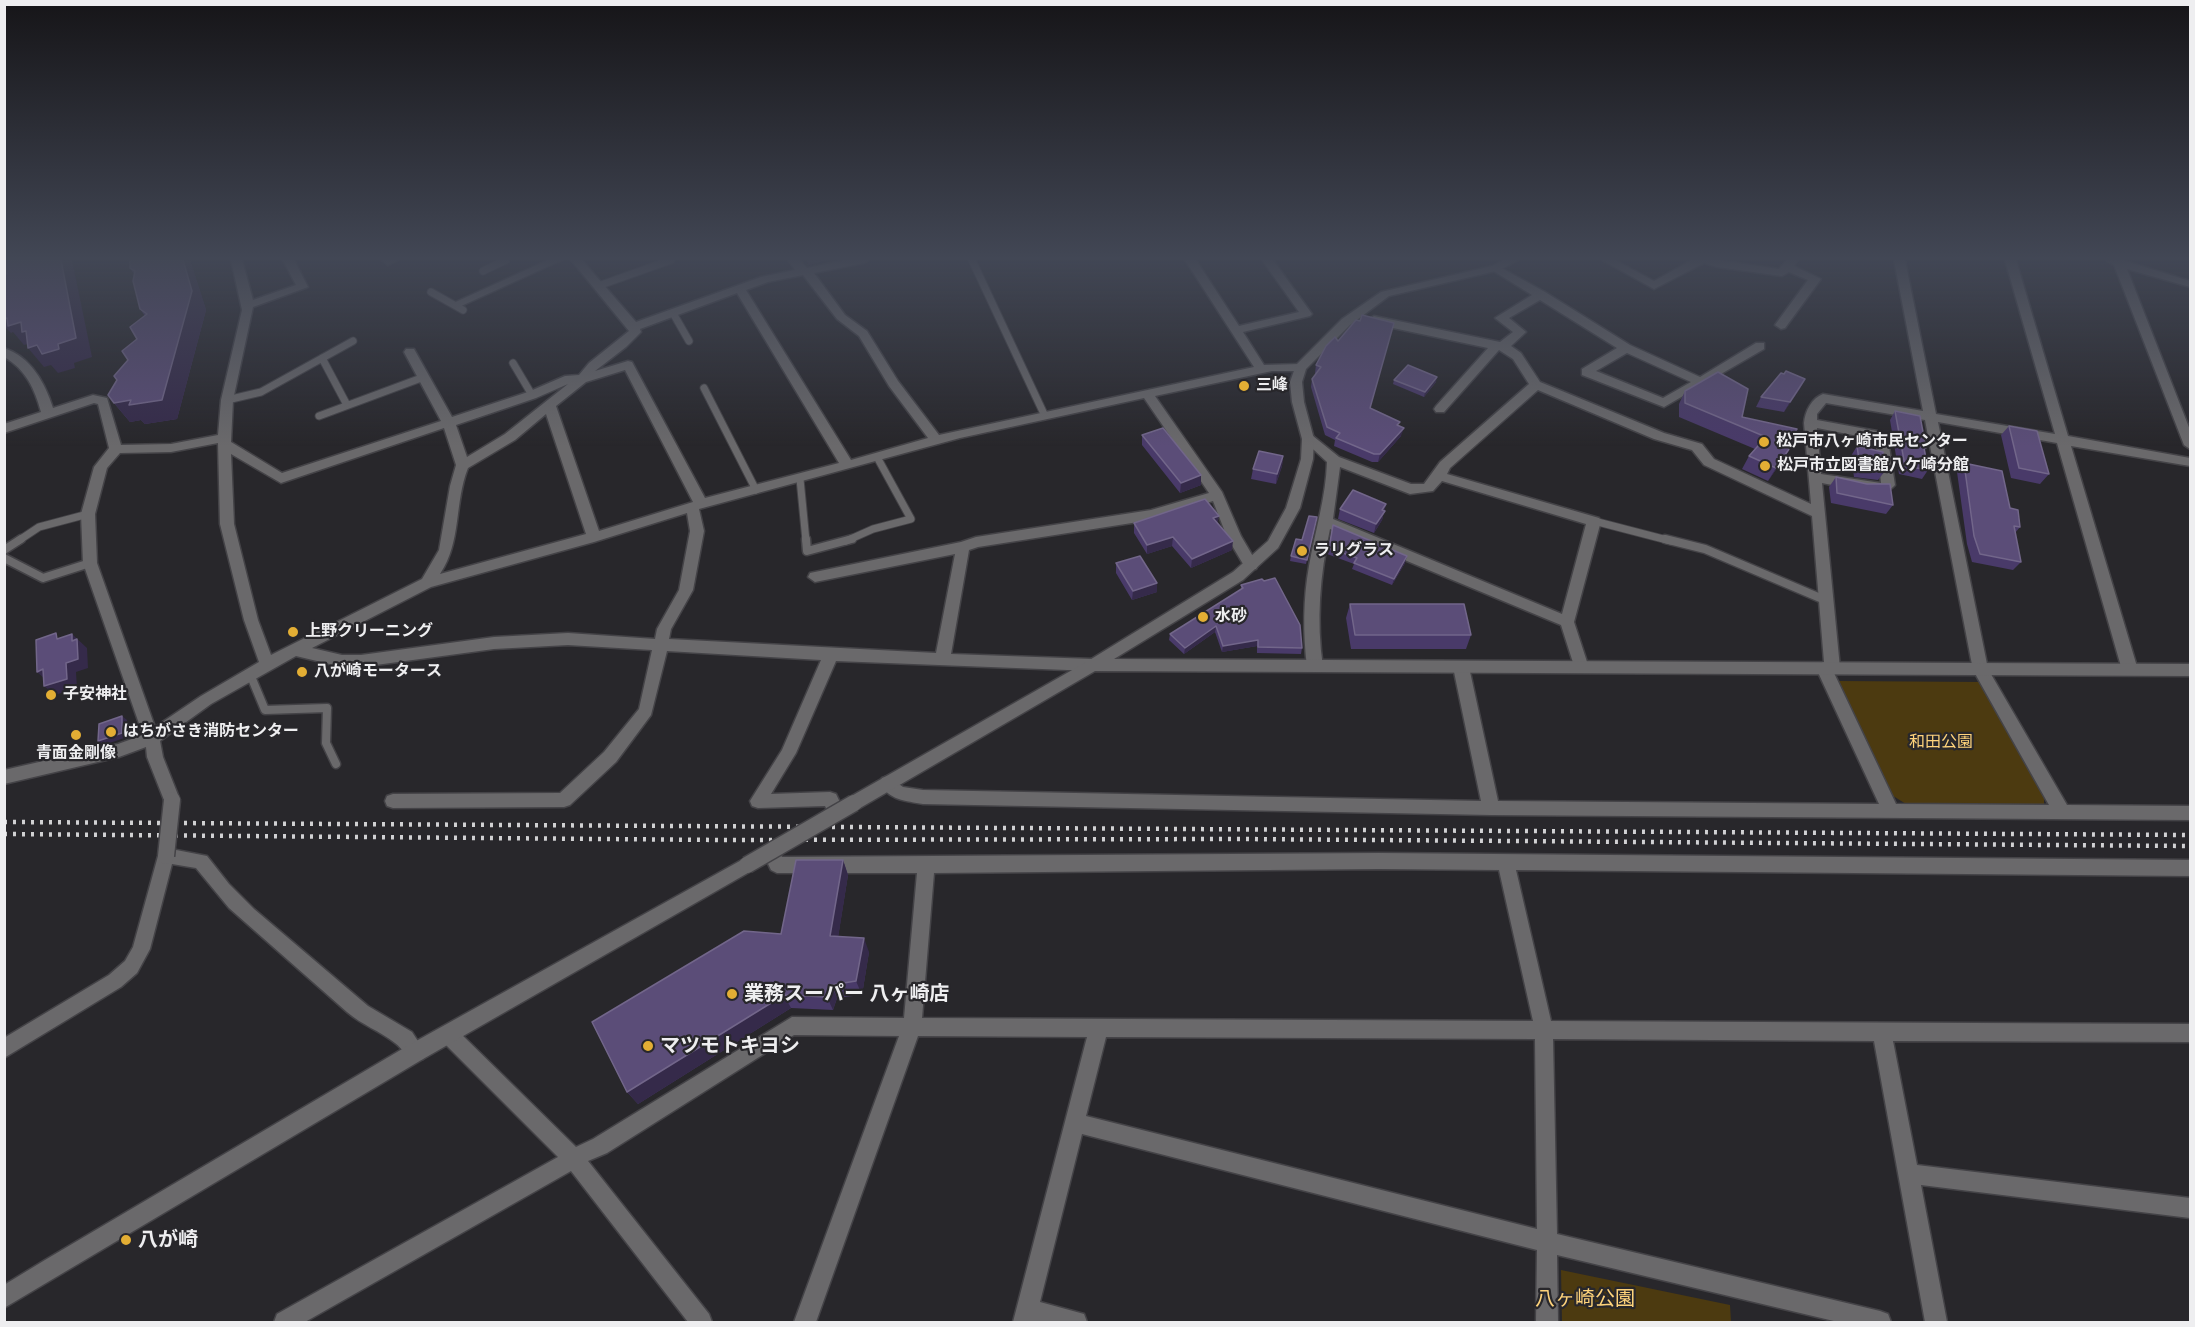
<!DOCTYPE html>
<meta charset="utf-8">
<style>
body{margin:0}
#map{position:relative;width:2195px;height:1327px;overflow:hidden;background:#28272b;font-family:Arial,sans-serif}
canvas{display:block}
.frame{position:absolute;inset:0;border:6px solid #eeeef0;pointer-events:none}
</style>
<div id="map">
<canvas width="2195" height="1327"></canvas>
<div class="frame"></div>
</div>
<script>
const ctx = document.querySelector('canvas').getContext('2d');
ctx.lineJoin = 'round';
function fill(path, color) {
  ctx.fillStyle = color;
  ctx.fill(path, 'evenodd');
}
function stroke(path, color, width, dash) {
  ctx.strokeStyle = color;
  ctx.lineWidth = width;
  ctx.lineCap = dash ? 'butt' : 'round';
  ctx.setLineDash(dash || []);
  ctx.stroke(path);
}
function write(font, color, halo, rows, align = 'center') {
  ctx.font = font + ' Arial,"Noto Sans JP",sans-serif';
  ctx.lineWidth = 4.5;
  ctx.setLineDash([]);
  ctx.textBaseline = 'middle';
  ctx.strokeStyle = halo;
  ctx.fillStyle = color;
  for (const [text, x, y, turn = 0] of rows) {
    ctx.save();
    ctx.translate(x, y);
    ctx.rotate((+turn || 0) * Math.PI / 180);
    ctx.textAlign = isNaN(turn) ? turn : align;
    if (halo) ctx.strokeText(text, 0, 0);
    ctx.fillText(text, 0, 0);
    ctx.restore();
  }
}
const green = new Path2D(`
 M1838,681L1980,682L2044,795V805L1906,804L1890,794Z
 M1561,1270L1730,1305L1731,1322H1562Z`);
const serviceFar1 = new Path2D(`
 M972,260L1044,414
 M483,271L506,260
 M598,286L671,260
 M431,292L463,310
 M673,313L689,341
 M322,358L347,405
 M513,363L532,395
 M704,388L756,490
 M227,400L261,392L353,341
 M319,416L424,377
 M800,479L806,541
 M1594,521L1671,541
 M18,541L39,527L88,514
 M846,541L873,529L911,519L877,457`);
const service = new Path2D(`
 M806,539L807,551L852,539
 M1665,539L1705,549L1825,600
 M4,550L21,539
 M4,558L43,578L90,563
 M250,674L265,710L327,708L326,743L336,764`);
const minor = new Path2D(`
 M231,260H242L253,300L296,285L283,260H294L308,287L253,307L233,400L231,442L282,473L441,421L404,352L406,349H414L452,417L528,392L565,376L579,375L589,363L629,331L571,260H582L636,322L761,277L795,270L788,260H799L807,268L846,260H869L864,263L814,273L845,315L867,331L898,381L939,435L1254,367L1185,260H1196L1239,326L1299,312L1262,260H1273L1312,314L1310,316L1243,332L1264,365L1300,364L1306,368L1304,371H1272L1155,396L1222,492L1241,536L1258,565L1256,569H1246L1227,537L1213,501L1151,520L978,547L969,550L951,654L1093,659L1098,661L1101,665L1098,669L1093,671L836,661L796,753L771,794L830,792L836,794L845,813L843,818L837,820L831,818L825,806L758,808L752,806L750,801L782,750L821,660L667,651L651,715L616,762L570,805L564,807L393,808L387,806L385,801L387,796L393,794L560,793L604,752L639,709L652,650L568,645L494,649L361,667H342L296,656L211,704L160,741L163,757L180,800L178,805L172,807L166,805L164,800L147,757L146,747L119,757L4,784V770L118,744L143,735L83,563L81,514L94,467L109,448L98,404L94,403L4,433V424L41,412C35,390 26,369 4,357V348C31,357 45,383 53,408L93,395L107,398L121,445L171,444L218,435L221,400L242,310ZM803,275L837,319L859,336L889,386L928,438L851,460L746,290L768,282ZM737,293L839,463L705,498L632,362L628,361L595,371L626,347L641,332L640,329ZM625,370L693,502L599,531L556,406L586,382ZM568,384L505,434L467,457L456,425L536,398ZM1144,398L1209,493L1151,510L976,537L961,542L810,573L808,577L815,582L955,554L936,653L669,639L671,629L693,590L704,531L699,509L960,438ZM546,414L586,534L440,574C462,541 454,503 468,468L515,440ZM444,428L456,465L450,486L439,550L422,579L271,655L258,620L234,524L231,454L281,483ZM218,443L220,524L244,620L259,662L201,696L155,727L97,563L95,514L107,468L120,453L171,452ZM687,513L690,531L679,590L657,629L655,639L568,633L494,637L361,655H342L312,648L431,587L594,542Z
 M381,260H398L388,265Z
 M548,260H562L459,307L455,308L449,305Z
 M1602,260H1615L1654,281L1692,260H1717L1779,269L1787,260H1798L1794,266L1821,279L1785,328L1781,329L1775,325L1808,280L1789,272L1782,276L1717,267L1704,263L1654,289Z
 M1894,260H1905L1936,414L2055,434L2005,260H2016L2068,436L2190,458V466L2071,446L2138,670L2135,674H2125L2122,670L2057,443L1938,422L1988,669L2067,805L2190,806V820L1491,815L923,804C906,801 888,800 880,783L882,778L888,776L903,787L923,790L1481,801L1453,667L1456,663H1466L1469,667L1498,801L1879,804L1816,668L1819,664L1824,662L1812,516L1704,465L1692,450L1654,439L1538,390L1450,468L1447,474L1599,518L1601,521L1574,622L1589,668L1586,672H1576L1561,625L1330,529C1320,575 1316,620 1323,667L1320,671H1310L1307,667C1303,633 1303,600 1309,566C1315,531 1326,497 1327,462L1302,439L1303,436H1313L1339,457L1411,484H1424L1440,462L1529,384L1513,359L1499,350L1444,412H1436L1434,409L1436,406L1488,348L1374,324L1368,320L1374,316L1500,342L1513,332L1495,318L1532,295L1492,270L1490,268L1496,265L1545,292L1630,345L1700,377L1756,343H1764V349L1664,407L1582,375V369L1617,348L1540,300L1509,318L1526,332L1511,346L1521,353L1540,382L1664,433L1702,444L1714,459L1811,504L1804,423C1805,411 1812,398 1823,394L1923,411ZM1627,353L1691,382L1663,398L1596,371ZM1826,403L1925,420L1973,670L2049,805L1896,804L1834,673L1840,668L1822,483C1840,486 1883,501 1895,485L1888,440L1877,431L1817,420V414ZM1817,428L1868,438L1877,445L1881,483L1821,474ZM1340,467L1410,494L1433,491L1442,481L1586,524L1562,614L1333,519Z
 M2122,260L2190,281V287L2127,269L2190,430V449L2184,445L2114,265L2107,261Z
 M770,844L776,846L782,857L1379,853L2190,860V876L1516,870L1551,1021L2190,1024V1042L1893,1041L1917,1165L2190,1198V1218L1921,1185L1947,1322H1925L1874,1041L1553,1039L1557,1234L1880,1311L1888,1314L1891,1322H1838L1557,1255L1558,1322H1536L1537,1250L1082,1134L1040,1302L1084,1314L1087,1322H1013L1087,1037L918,1036L816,1322H794L899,1036L794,1035L607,1153L588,1161L709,1314L712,1322H688L571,1171L305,1322H274L277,1314L558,1157L442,1041L440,1035L442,1029L449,1026L456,1029L576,1147L593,1139L792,1017L904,1018L917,873H777L771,870L762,851L764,846ZM1379,869L1499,870L1533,1021L922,1018L934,873ZM1106,1037L1535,1039L1537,1229L1086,1116Z
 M166,848L207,856L229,884L254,909L368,1006L412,1032L425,1052L423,1059L416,1061C407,1058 403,1049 395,1043C380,1031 362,1025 347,1012L229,908L196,868L172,864L150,949L137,973L121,987L4,1058V1038L109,975L125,961L133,947L158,856L160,851Z`);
const tertiary = new Path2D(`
 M1504,260H1518L1500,270L1389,296L1350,325L1306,369L1302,382L1304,402L1314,439L1313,459L1300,508L1278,548L1243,580L1114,659L2190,664V676L1095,671L860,808L854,810L848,808L846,803L848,798L1088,661L1233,572L1268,541L1286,508L1294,482L1301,459L1302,439L1292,402L1290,382L1296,365L1342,319L1381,292L1492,266Z
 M747,857L753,860L755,865L753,870L423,1059L4,1308V1285L45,1260L409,1045Z`);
const rail = new Path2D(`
 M4,822L2190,835
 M4,834L722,840L1240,839L2190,846`);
const minorBridge = new Path2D(`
 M166,856L172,800`);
const tertiaryBridge = new Path2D(`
 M747,865L854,803`);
const wall = new Path2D(`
 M130,260H190L206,310L177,419L145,424L141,420L130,422L114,403L128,360L145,316L140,309L134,274L130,268Z
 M1394,323L1370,408L1399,426L1401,436L1378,462H1372L1334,446L1335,440L1325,435L1311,387L1312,379L1316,374L1315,373L1316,365L1338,341Z
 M1805,379L1784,412L1756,407L1761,397Z
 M1394,380L1436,382L1424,397L1393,384Z
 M1685,391L1742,417L1792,438L1788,452L1768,481L1742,469L1749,456L1755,449L1679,417V404Z
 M1895,411L1926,448L1925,450L1928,470L1922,479L1899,474L1890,420Z
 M2009,426L2049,474L2040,484L2011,478L2001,435Z
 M1142,435L1201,475V485L1180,493L1142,445Z
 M1857,446L1885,471L1878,480L1854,477L1851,456Z
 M1283,456L1282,466L1276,484L1251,479L1253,469Z
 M1964,463L2010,508L2020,527L2015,533L2021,562L2013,570L1972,562L1967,544L1957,472Z
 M1836,477L1893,505L1886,514L1831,503L1829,487Z
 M1386,504L1382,520L1374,533L1338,519L1340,509Z
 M1317,517L1306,564L1290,561L1291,556Z
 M1134,523H1218L1232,550L1191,568L1172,546L1147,554L1134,533Z
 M1333,525L1405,563L1392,585L1352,569L1354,564L1327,554Z
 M1116,563L1157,583V592L1132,600L1116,573Z
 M1241,585L1302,648L1301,654L1257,653V646L1222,652L1215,632L1184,654L1169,640L1170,634L1241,590Z
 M1350,604L1471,635L1466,649H1351L1346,618Z
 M843,860L848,875L838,937L869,952L862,995L837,998L833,1010L791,1008L638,1104L627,1092L781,934Z`);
const shadedWall = new Path2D(`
 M61,260H72L92,357L74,363L75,368L58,373L51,365L44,367L28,348L32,343L24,345L13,332L11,333L4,326V316L21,322L58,344Z
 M183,260H190L206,310L177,419L145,424L141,420L130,422L114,403L131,400Z
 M807,260H826L808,266Z
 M1437,377L1436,382L1424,397L1425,392Z
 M1805,379L1800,389L1784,412L1790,402Z
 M1404,428L1401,436L1378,462L1380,454Z
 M1796,439L1788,452L1768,481L1776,468Z
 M1283,456L1282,466L1276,484L1277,474Z
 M1201,475V485L1180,493L1181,483Z
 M1386,504L1382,520L1374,533L1376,524L1382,510Z
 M1219,516L1217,525L1213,518Z
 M1173,537L1172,546L1147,554V545Z
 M1233,541L1232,550L1191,568L1192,559Z
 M1407,556L1405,563L1392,585L1394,579Z
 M1157,583V592L1132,600L1133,591Z
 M1216,626L1215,632L1184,654L1185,648Z
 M72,634L87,648L88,668L76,672L77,688L55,695L44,686L66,663L72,641Z
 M1258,640L1257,646L1222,652L1223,646Z
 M43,669L47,681L37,672Z
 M122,716L127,720V737L104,745L98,741Z
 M843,860L848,875L836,951L830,936Z
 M864,938L869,952L862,995L856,981Z
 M831,985L837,998L833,1010L827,997Z
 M784,995L791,1008L638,1104L627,1092Z`);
const building = new Path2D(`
 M5,260H61L76,338L58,344L59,349L42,354L37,345L28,348L26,331L22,332L21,322L8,326L7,318L4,319V273L7,274Z
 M130,260H183L192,291L162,400L129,405L131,400L114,403L108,395L117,380L114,376L128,360L122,351L137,339L130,327L147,314L140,309L133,281L135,271L130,268Z
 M1362,315L1394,323L1370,408L1400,422L1397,425L1404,428L1380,454H1374L1336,438L1340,433L1327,427L1312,379L1321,367L1316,365L1326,346L1335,337L1338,341L1356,320L1360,321Z
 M1408,365L1437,377L1425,392L1394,380Z
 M1786,371L1805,379L1790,402L1761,397L1781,373L1784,374Z
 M1718,372L1748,389L1742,417L1797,429L1792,437L1796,439L1776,468L1749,456L1766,437L1685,403V391Z
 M1895,411L1920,416L1926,448H1924L1928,470L1905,466Z
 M2009,426L2037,431L2049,474L2019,468Z
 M1163,428L1201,475L1181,483L1142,435Z
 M1857,446L1883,452L1885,471L1860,467Z
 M1259,451L1283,456L1277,474L1253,469Z
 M1964,463L2002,471L2010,508L2018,510L2020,527L2014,526L2021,562L1980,554L1974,536Z
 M1836,477L1867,484H1890L1893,505L1837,493Z
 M1353,490L1386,504L1382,510L1385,511L1376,524L1340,509Z
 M1205,499L1219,516L1213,518L1233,541L1192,559L1173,537L1147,545L1134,523Z
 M1309,516L1317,517L1307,560L1291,556L1296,539L1302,540Z
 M1333,525L1407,556L1394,579L1354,563L1357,558L1329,548Z
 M1140,556L1157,583L1133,591L1116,563Z
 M1275,578L1300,625L1302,648L1258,647V640L1223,646L1216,626L1185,648L1170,634L1243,588L1241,585L1262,579L1264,581Z
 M1350,604H1464L1471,635H1355Z
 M56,633L57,639L72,634V641L77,639L78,659L66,663L67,679L44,686L43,669L37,672L36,640Z
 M122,716V733L98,741L99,724Z
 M796,860H843L830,936L864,938L856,981L831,985L827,997L784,995L627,1092L592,1022L744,931L781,934Z`);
const markers = [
 [1244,386,6,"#e3ae34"],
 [1764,442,6,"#e3ae34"],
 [1765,466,6,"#e3ae34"],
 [1302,551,6,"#e3ae34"],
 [1203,617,6,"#e3ae34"],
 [293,632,6,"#e3ae34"],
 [302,672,6,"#e3ae34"],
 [51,695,6,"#e3ae34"],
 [111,732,6,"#e3ae34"],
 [76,735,6,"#e3ae34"],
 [732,994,6,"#e3ae34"],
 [648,1046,6,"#e3ae34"],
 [126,1240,6,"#e3ae34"]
];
const poiNames = [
 ["三峰",1256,386],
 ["松戸市八ヶ崎市民センター",1776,442],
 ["松戸市立図書館八ケ崎分館",1777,466],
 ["ラリグラス",1314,551],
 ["水砂",1215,617],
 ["上野クリーニング",305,632],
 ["八が崎モータース",314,672],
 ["子安神社",63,695],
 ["はちがさき消防センター",123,732],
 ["青面金剛像",76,754,"center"]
];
const parkNames = [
 ["和田公園",1941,743]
];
const nearPoinames = [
 ["業務スーパー 八ヶ崎店",744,994],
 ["マツモトキヨシ",660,1046],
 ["八が崎",138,1240]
];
const nearParknames = [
 ["八ヶ崎公園",1585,1299]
];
fill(green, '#4c3a10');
stroke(serviceFar1, '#444347', 9);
stroke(service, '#444347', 11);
stroke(minor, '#444347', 3);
stroke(tertiary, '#444347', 3);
stroke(serviceFar1, '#6a696b', 7);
stroke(service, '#6a696b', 8);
fill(minor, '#6a696b');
fill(tertiary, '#6a696b');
stroke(rail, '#d1d1d3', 4.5, [3, 6]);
stroke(minorBridge, '#444347', 19, []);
stroke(tertiaryBridge, '#444347', 19, []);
stroke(minorBridge, '#6a696b', 16);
stroke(tertiaryBridge, '#6a696b', 16);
fill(wall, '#493a69');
fill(shadedWall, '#352a4a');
fill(building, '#5b4d78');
stroke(building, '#72668a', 1.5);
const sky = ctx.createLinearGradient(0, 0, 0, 446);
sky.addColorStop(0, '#161518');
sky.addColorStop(0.58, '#424755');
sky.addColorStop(1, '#42475500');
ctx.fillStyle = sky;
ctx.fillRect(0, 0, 2195, 446);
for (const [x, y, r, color] of markers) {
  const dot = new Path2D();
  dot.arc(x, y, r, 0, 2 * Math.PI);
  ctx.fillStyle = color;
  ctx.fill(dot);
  stroke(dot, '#28272b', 2);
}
write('bold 16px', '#eeeef0', '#28272b', poiNames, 'left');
write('16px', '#fed37b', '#28272b', parkNames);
write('bold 20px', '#eeeef0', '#28272b', nearPoinames, 'left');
write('20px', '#fed37b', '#28272b', nearParknames);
</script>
